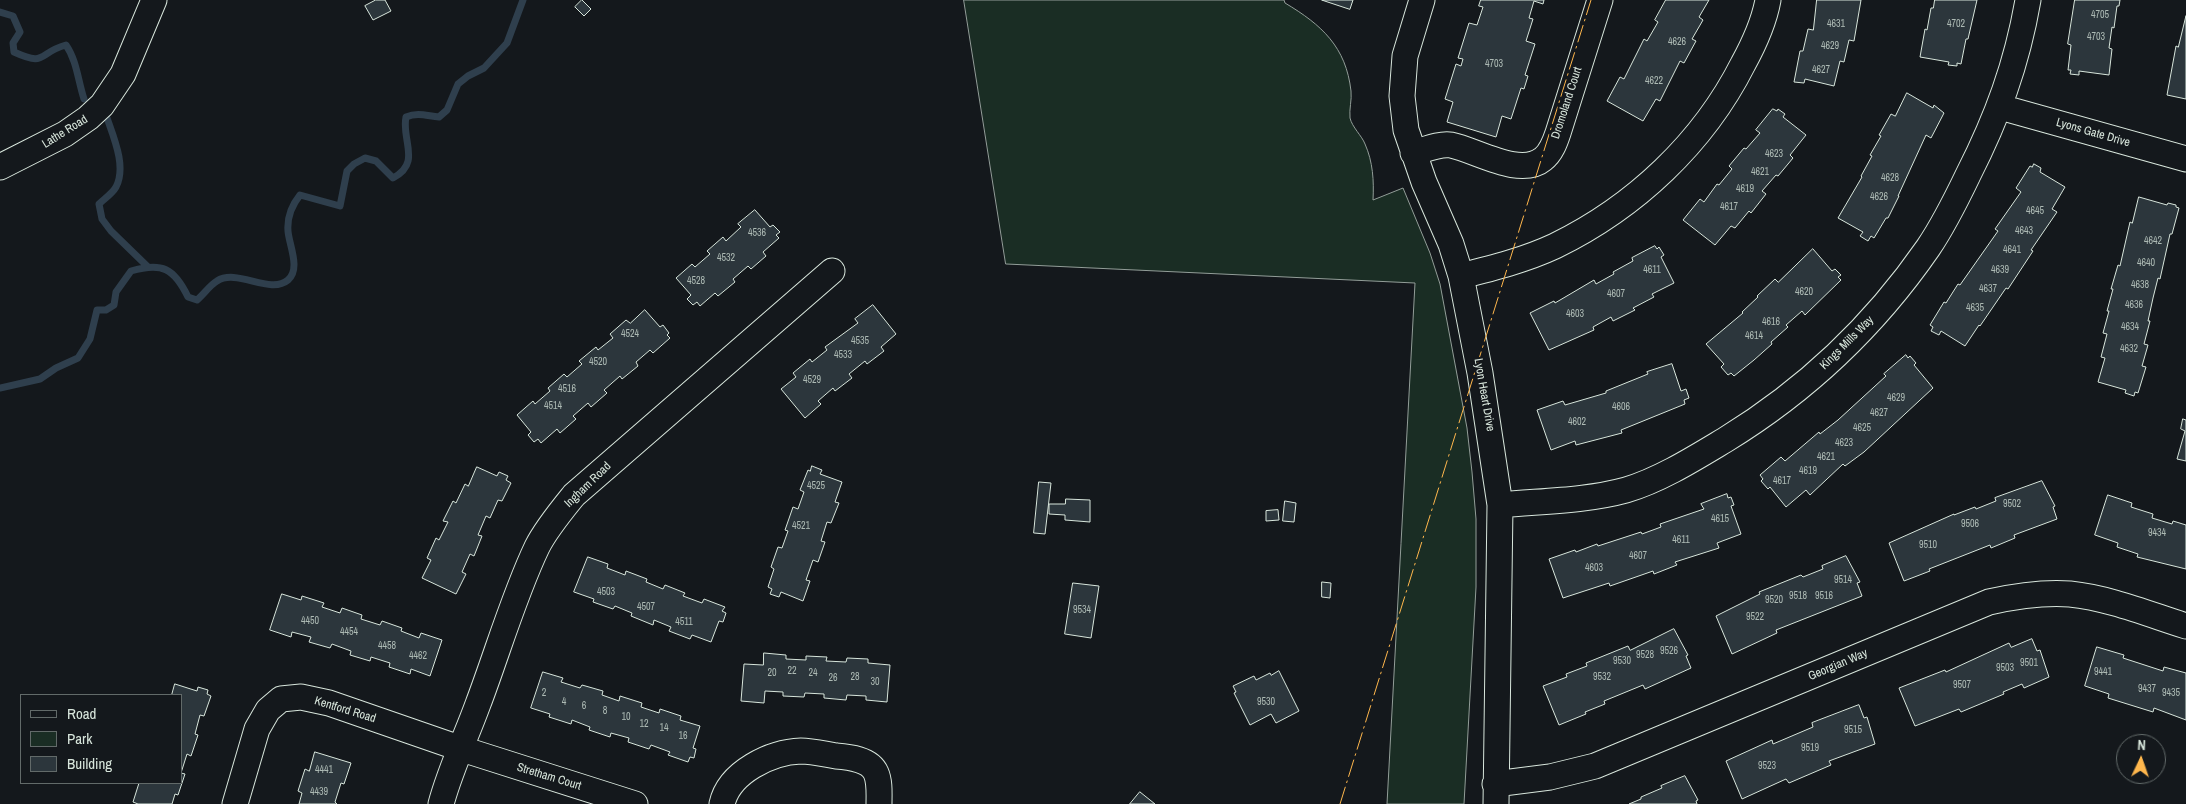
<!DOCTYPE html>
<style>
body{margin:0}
#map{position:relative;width:2186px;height:804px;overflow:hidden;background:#14181c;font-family:"Archivo Narrow",sans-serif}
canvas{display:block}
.legend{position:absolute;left:20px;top:694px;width:162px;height:90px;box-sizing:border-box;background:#14181c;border:1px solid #626a69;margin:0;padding:6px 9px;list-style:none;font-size:15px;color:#d8e6dc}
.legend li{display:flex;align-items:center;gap:10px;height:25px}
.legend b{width:25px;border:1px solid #626a69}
.north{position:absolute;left:2116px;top:734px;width:50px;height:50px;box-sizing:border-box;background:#14181c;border:1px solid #626a69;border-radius:50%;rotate:3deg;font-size:14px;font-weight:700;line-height:20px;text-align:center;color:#d8e6dc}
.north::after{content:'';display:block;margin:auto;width:18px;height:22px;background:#ffb74d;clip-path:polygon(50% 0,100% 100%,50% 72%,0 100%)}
</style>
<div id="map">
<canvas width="2186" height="804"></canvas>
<ul class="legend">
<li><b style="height:6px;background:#14181c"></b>Road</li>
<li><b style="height:14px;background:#1a2d24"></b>Park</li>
<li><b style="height:14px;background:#2c363c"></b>Building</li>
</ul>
<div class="north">N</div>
</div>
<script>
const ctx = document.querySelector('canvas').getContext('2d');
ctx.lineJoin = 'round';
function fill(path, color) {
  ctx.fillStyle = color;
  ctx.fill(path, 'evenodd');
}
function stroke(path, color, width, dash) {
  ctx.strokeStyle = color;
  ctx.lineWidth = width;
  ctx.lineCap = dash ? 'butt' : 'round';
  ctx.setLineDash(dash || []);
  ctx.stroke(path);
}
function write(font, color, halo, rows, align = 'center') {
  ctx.font = font + ' "Archivo Narrow",sans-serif';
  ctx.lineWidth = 4;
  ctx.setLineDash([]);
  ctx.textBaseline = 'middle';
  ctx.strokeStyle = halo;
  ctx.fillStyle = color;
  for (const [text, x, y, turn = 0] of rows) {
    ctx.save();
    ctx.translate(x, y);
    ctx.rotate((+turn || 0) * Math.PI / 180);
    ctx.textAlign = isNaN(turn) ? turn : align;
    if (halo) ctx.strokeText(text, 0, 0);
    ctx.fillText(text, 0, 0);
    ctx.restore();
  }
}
const green = new Path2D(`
 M964,0H1284L1285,3C1322,25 1346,47 1351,91C1352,100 1349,109 1350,118C1352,127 1362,136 1365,144C1373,162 1374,181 1373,200L1403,188L1430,253L1440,284L1467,428L1472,472L1476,519V587L1464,804H1387L1415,283L1006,264Z`);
const stream = new Path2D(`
 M0,12L13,16L20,32L13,43L14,52C47,67 37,53 66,45C77,61 78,81 84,99
 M106,115C113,136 127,166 116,187C112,194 104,199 99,204L102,219L111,231L147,266
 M0,388L40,379L56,368L78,358L90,339L97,310H106L114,305L116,292L131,271C162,262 174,268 188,297L197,300C204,294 210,285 217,281C237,268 270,295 288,280C301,269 289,245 288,231C287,218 292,205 300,195L340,206L347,171L354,164L365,158L376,161L393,178C422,163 401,140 406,117C418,112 427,116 439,117L447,110L458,84L468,76L484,68L507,43L523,0`);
const building = new Path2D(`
 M376,0H385L391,11L373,20L365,6Z
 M582,0L591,9L584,16L575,7Z
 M1322,0H1353L1350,9Z
 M1481,0H1544L1543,4L1534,1L1529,18L1533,19L1526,41L1535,44L1525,75L1528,76L1524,89L1521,88L1511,119L1502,116L1496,137L1447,122L1453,102L1445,99L1456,64L1461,66L1463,59L1458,58L1469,23L1477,25L1483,7L1479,6Z
 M1666,0H1709L1699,17L1703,20L1692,39L1696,41L1684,63L1680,61L1660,101L1656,99L1643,121L1607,101L1620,77L1624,79L1644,39L1647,41L1658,22L1655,20Z
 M1817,0H1861L1854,41L1849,40L1844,62L1840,61L1834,86L1805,79L1804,83L1794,82L1800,51H1803L1808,29L1813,30Z
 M1935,0H1977L1968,39H1966L1961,64L1957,63V66L1948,65L1949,62L1920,57L1925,29L1927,30L1931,8H1933Z
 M2075,0H2120L2119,6H2117L2114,28L2112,27L2109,48L2112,49L2109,75L2079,71V75L2070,74L2071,70H2068L2071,45L2068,44Z
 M2186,16V99L2167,95L2176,46L2178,47Z
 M1907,93L1933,108L1934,105L1944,113L1931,138L1926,135L1898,196H1899L1888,218H1886L1874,238L1871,236L1868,241L1860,236L1863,232L1838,218L1862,177L1861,176L1872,156L1870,155L1881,136L1879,135L1891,114L1895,116Z
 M1773,109L1777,111L1778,109L1785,114L1783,117L1806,135L1790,155L1793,158L1778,176L1776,175L1762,191L1766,194L1751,213L1749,211L1735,228L1731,226L1715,245L1683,220L1700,199L1704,202L1717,184L1719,185L1732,169L1729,166L1744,148L1746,149L1760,133L1756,130Z
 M2034,164L2041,168L2040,172L2065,187L2052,209L2057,212L2031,250L2033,251L2008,289L2006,288L1980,326L1979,325L1965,346L1941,331L1939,335L1931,331L1933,327L1930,325L1944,302L1946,303L1958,284L1960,285L1998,231L1995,229L2021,192L2016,188L2030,166L2032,167Z
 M2139,197L2167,205L2168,203L2176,205V207L2179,208L2172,234H2170L2160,279L2158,278L2153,298L2148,321H2150L2144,344L2148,345L2142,366L2146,367L2138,393L2135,392L2134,396L2125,393L2126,390L2098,382L2105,358L2101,357L2107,334L2103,333L2109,311H2107L2113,289H2111L2118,265L2120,266L2130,222L2132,223Z
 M755,210L770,227L773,225L780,232L776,235L779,238L763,252L766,256L751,269L748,266L733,279L735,282L718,296L715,293L700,306L697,302L693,305L687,299L691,295L676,278L692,264L695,267L710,254L707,251L723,237L726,241L741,227L738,224Z
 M1655,246L1657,249L1659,247L1664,255L1661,257L1674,283L1652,294L1654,297L1633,308L1635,310L1613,321L1611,317L1593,327L1594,330L1549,350L1530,313L1554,301L1555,303L1594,280L1596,284L1614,274L1613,272L1633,261L1632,258Z
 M1813,249L1832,271L1835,269L1841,275L1838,277L1841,280L1805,315L1802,311L1786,325L1788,327L1771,342L1772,344L1754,360L1734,376L1731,373L1728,375L1721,367L1724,364L1706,344L1743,313L1742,312L1758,297L1757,296L1775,279L1778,282Z
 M873,305L896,334L881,347L884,351L867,364L865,361L849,374L852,378L835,391L833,388L818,401L821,404L805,418L781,389L796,377L793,373L810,359L812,362L827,350L825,347L858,323L855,319Z
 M645,310L660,327L663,325L669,333L667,335L670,338L653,353L650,350L636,362L638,366L622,379L620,376L604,390L607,393L591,407L588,403L573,416L576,419L560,433L557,429L541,443L538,439L534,442L528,435L531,432L517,415L533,401L535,404L550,391L548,388L564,374L567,377L582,364L579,361L596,347L598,350L613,338L610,334L626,320L630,323Z
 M1906,355L1908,358L1910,356L1916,363L1914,365L1933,388L1864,452L1845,466L1843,464L1810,495L1806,490L1786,507L1770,487L1768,489L1761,481L1763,479L1760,475L1781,457L1785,461L1819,432L1820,434L1838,420L1886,376L1884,374Z
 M1672,364L1681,391L1686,389L1689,398L1684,400L1685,404L1621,430L1622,433L1576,445L1575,441L1551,450L1537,410L1563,401L1565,405L1606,393V391L1648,374L1647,372Z
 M2183,419L2186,420V461L2177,459L2185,431L2181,429Z
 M812,466L822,470L820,474L842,482L835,502L839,503L831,523L827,522L821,541L825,542L818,562L813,560L806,580L810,581L803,601L781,592L779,597L770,594L772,589L768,587L774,569L771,567L778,547L782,548L788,531L785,530L793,507L798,509L804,492L800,490L808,470L810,471Z
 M477,467L497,476L499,472L508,476L506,480L511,483L502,501L498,500L490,518L486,516L478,535L482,536L474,556L470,554L462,572L466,574L456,594L422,578L431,560L427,558L436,538L439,540L448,522L443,521L453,501L456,503L465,484L468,486Z
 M2042,481L2055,506L2053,507L2057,519L2014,535L2015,538L1991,548L1990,545L1929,569L1930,571L1904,581L1889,543L1954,514V515L1975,507L1976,509L1996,501L1995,498Z
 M1039,482L1051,483L1045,534L1034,533Z
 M1727,494L1728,498L1731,497L1734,505L1731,506L1741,534L1717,543L1719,548L1675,562L1677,565L1654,574L1653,571L1610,586L1609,583L1563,598L1549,559L1575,550L1576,552L1597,544L1598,546L1641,532L1642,534L1661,527L1660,524L1704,509L1701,504Z
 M2108,495L2132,503L2131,507L2153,514L2152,518L2172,524L2173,521L2186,525V569L2137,557L2138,554L2117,547L2118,543L2095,535Z
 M1066,499L1090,500V522L1065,520V515L1049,514V504H1065Z
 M1285,501L1296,503L1294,522L1283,521Z
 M1278,510L1279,520L1266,521V511Z
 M1846,556L1860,582L1857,583L1862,596L1776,630L1777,633L1732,654L1716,616L1760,594L1759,592L1801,575L1803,577L1823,569L1822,566Z
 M588,557L608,564L607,568L625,575L626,571L647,579L646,582L663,589L665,585L685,593L683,596L702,603L704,599L725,607L722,611L726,613L723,622L719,621L711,642L692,635L690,639L669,631L671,627L654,620L653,625L631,616L632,613L615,606L613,609L593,602L594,599L574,592Z
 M1322,582L1331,583L1330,598L1322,597Z
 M1073,583L1099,586L1091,638L1065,634Z
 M282,594L301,600L302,596L324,603L322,607L340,613L342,608L362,615L361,619L380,625L382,621L402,628L401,631L419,638L421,633L442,640L430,676L411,669L410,674L389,667L390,663L371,657L370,661L350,655L351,651L332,644L330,648L309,642L311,637L292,632L291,637L270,630Z
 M1674,629L1688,655L1686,656L1691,668L1645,689L1643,685L1604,701L1605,704L1585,712L1586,714L1559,725L1543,686L1567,677L1566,674L1587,666L1586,663L1628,646L1630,650Z
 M2032,639L2037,651L2040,650L2049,677L2024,688L2022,684L2003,692L2004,694L1961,712L1959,709L1915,726L1899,688L1945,670L1946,672L2009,643L2011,647Z
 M2097,647L2124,655L2123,658L2163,671L2164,667L2186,673V720L2154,708L2153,712L2108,698L2109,694L2085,686Z
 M764,653L786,655V659L806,660V656L827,657L826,661L846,662L847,658L868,659V663L890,665L887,702L866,700V696L847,695L846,700L824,698V694L805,693L804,697L783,696V692L765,691L764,703L741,701L744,664L763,665Z
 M1279,671L1299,711L1276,723L1271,714L1250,725L1234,693L1236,692L1233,686L1254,676L1256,680L1270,673L1271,675Z
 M543,672L563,678L561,682L580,688L582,685L603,691L602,695L619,701L620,696L642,703L641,707L659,713L660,709L681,716L680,720L700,726L693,748L696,749L694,758L690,757L688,762L668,755L670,752L651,745L649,749L628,742L629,738L611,733L610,737L589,730L590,727L572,720L571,724L549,717L550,714L531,708Z
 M175,684L197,691L198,687L208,690L207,694L211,696L204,716L200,715L195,734L198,735L191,756L187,754L181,773V695H172Z
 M1859,705L1864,718L1867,717L1875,744L1829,761L1831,765L1789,783L1786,779L1742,799L1726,761L1772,740L1773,744L1813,727L1812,723Z
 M315,752L351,763L344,784L341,783L335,802L337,804H299L302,793L298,791L305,769L309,771Z
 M181,773L185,774L178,795L175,794L172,804H138L133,802L139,783H181Z
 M1685,776L1698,800L1696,801L1697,804H1629L1641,799V797L1662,788L1661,786Z
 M1140,792L1155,804H1130Z`);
const minor = new Path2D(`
 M1422,0L1405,56L1402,96L1406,130L1424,182L1451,244L1461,276L1480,373L1500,505L1496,804
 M2000,107L2186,159
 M1413,153C1424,150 1440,143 1451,145C1476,150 1520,178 1543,159C1551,153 1555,142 1558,133L1600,0
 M0,167L65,134L88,118L102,105L123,74L154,0
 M1461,276C1493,268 1525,260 1555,246C1635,207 1703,143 1743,64C1754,44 1764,22 1768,0
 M1500,505C1541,501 1586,501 1626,490C1660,480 1695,458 1725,440C1805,391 1874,326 1928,248C1943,226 1956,200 1968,175C1997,118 2017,64 2028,0
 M1495,784L1550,777L1595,766L1989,602C2016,596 2043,592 2070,594C2109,598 2148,614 2186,626
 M235,804L257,729L268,710L281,699L301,697L329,703L462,749L635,804
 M441,804C450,770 466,737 478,704C497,654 514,595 537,547C546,529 561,511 574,495L832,271
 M722,804C729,772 771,752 801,751C812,751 824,754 836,756C849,757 870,759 876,773C880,782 879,794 879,804`);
const power = new Path2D(`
 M1340,804L1591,0`);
const numberNames = [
 ["4705",2100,15],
 ["4631",1836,24],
 ["4702",1956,24],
 ["4703",2096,37],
 ["4626",1677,42],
 ["4629",1830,46],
 ["4703",1494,64],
 ["4627",1821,70],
 ["4622",1654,81],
 ["4623",1774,154],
 ["4621",1760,172],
 ["4628",1890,178],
 ["4619",1745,189],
 ["4626",1879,197],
 ["4617",1729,207],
 ["4645",2035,211],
 ["4643",2024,231],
 ["4536",757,233],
 ["4642",2153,241],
 ["4641",2012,250],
 ["4532",726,258],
 ["4640",2146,263],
 ["4611",1652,270],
 ["4639",2000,270],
 ["4528",696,281],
 ["4638",2140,285],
 ["4637",1988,289],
 ["4620",1804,292],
 ["4607",1616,294],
 ["4636",2134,305],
 ["4635",1975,308],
 ["4603",1575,314],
 ["4616",1771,322],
 ["4634",2130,327],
 ["4524",630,334],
 ["4614",1754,336],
 ["4535",860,341],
 ["4632",2129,349],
 ["4533",843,355],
 ["4520",598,362],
 ["4529",812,380],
 ["4516",567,389],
 ["4629",1896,398],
 ["4514",553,406],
 ["4606",1621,407],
 ["4627",1879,413],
 ["4602",1577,422],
 ["4625",1862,428],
 ["4623",1844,443],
 ["4621",1826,457],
 ["4619",1808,471],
 ["4617",1782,481],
 ["4525",816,486],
 ["9502",2012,504],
 ["4615",1720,519],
 ["9506",1970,524],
 ["4521",801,526],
 ["9434",2157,533],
 ["4611",1681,540],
 ["9510",1928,545],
 ["4607",1638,556],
 ["4603",1594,568],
 ["9514",1843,580],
 ["4503",606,592],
 ["9518",1798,596],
 ["9516",1824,596],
 ["9520",1774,600],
 ["4507",646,607],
 ["9534",1082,610],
 ["9522",1755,617],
 ["4450",310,621],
 ["4511",684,622],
 ["4454",349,632],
 ["4458",387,646],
 ["9526",1669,651],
 ["9528",1645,655],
 ["4462",418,656],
 ["9530",1622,661],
 ["9501",2029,663],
 ["9503",2005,668],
 ["22",792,671],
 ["9441",2103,672],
 ["20",772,673],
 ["24",813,673],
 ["28",855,677],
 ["9532",1602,677],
 ["26",833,678],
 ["30",875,682],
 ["9507",1962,685],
 ["9437",2147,689],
 ["2",544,693],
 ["9435",2171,693],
 ["4",564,702],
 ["9530",1266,702],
 ["6",584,706],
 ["8",605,711],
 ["10",626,717],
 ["12",644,724],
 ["14",664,728],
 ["9515",1853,730],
 ["16",683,736],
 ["9519",1810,748],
 ["9523",1767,766],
 ["4441",324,770],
 ["4439",319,792]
];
const streetNames = [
 ["Dromoland Court",1567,103,-72],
 ["Lathe Road",65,132,-32],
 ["Lyons Gate Drive",2093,133,16],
 ["Kings Mills Way",1847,343,-45],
 ["Lyon Heart Drive",1484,395,80],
 ["Ingham Road",588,485,-44],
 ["Georgian Way",1838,665,-23],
 ["Kentford Road",345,710,17],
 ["Stretham Court",549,777,17]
];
fill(green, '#1a2d24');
stroke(green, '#939e99', 1);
stroke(stream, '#2f3f4d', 7);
fill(building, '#2c363c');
stroke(building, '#d8e6dc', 1);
stroke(minor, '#d8e6dc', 27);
stroke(minor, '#14181c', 25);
stroke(power, '#ffb74d', 1, [18, 4, 2.5, 4]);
write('10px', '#adbab4', null, numberNames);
write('12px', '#d8e6dc', '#14181c', streetNames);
</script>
